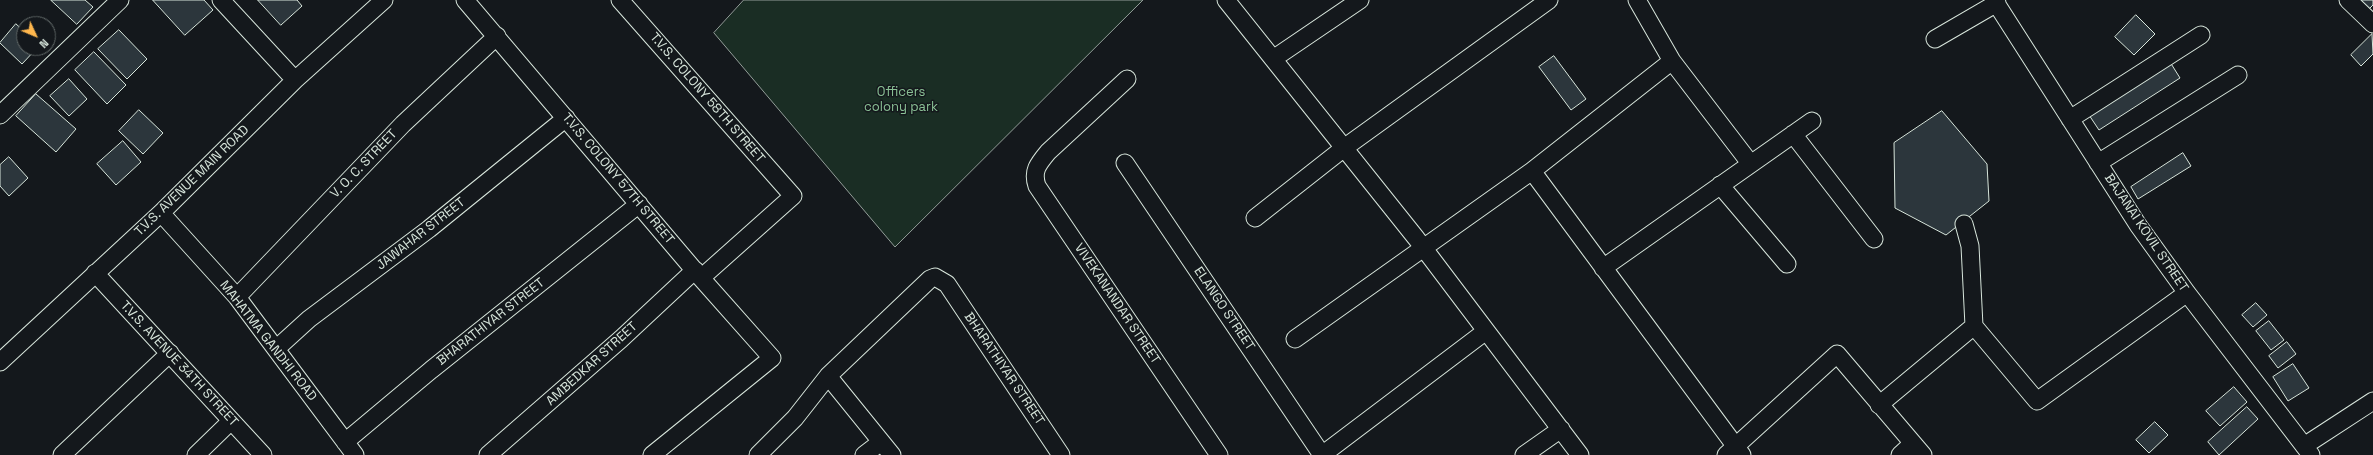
<!DOCTYPE html>
<style>
body{margin:0}
#map{position:relative;width:2373px;height:455px;overflow:hidden;background:#14181c;font-family:"Space Grotesk",sans-serif}
canvas{display:block}
.north{position:absolute;left:16px;top:16px;width:40px;height:40px;box-sizing:border-box;background:#14181c;border:1px solid #626a69;border-radius:50%;rotate:134deg;font-size:11px;font-weight:700;line-height:16px;text-align:center;color:#d8e6dc}
.north::after{content:'';display:block;margin:auto;width:14px;height:18px;background:#ffb74d;clip-path:polygon(50% 0,100% 100%,50% 72%,0 100%)}
</style>
<div id="map">
<canvas width="2373" height="455"></canvas>
<div class="north">N</div>
</div>
<script>
const ctx = document.querySelector('canvas').getContext('2d');
ctx.lineJoin = 'round';
function fill(path, color) {
  ctx.fillStyle = color;
  ctx.fill(path, 'evenodd');
}
function stroke(path, color, width, dash) {
  ctx.strokeStyle = color;
  ctx.lineWidth = width;
  ctx.lineCap = dash ? 'butt' : 'round';
  ctx.setLineDash(dash || []);
  ctx.stroke(path);
}
function write(font, color, halo, rows, align = 'center') {
  ctx.font = font + ' "Space Grotesk",sans-serif';
  ctx.lineWidth = 3;
  ctx.setLineDash([]);
  ctx.textBaseline = 'middle';
  ctx.strokeStyle = halo;
  ctx.fillStyle = color;
  for (const [text, x, y, turn = 0] of rows) {
    ctx.save();
    ctx.translate(x, y);
    ctx.rotate((+turn || 0) * Math.PI / 180);
    ctx.textAlign = isNaN(turn) ? turn : align;
    if (halo) ctx.strokeText(text, 0, 0);
    ctx.fillText(text, 0, 0);
    ctx.restore();
  }
}
const green = new Path2D(`
 M744,0H1143L895,247L714,33Z`);
const building = new Path2D(`
 M51,0H85L93,7L77,24Z
 M153,0H204L213,10L185,35Z
 M258,0H297L302,6L281,25Z
 M2357,0H2373V5L2368,10Z
 M2136,15L2155,34L2134,55L2115,37Z
 M16,24L24,31V48H37L22,64L0,43Z
 M119,30L147,59L127,79L98,49Z
 M2372,34L2373,54L2361,66L2351,55Z
 M94,52L126,85L107,104L75,70Z
 M1554,56L1586,99L1571,110L1539,67Z
 M2170,62L2180,78L2099,130L2089,115Z
 M69,79L87,99L69,116L50,96Z
 M36,94L76,129L56,152L16,116Z
 M139,110L163,133L143,154L119,131Z
 M1942,111L1987,164L1989,201L1946,235L1895,208L1894,143Z
 M123,141L141,162L116,185L97,164Z
 M2183,153L2191,166L2138,199L2131,187Z
 M9,157L28,178L9,196L0,186V165Z
 M2256,303L2267,315L2253,327L2242,315Z
 M2269,321L2284,340L2271,350L2256,331Z
 M2287,342L2296,354L2278,368L2269,356Z
 M2293,364L2309,388L2288,401L2273,377Z
 M2234,387L2247,402L2220,426L2206,411Z
 M2247,407L2258,419L2219,455L2208,442Z
 M2155,422L2168,435L2149,453L2136,440Z`);
const street = new Path2D(`
 M221,0L295,80
 M465,0L701,278L772,358L652,455
 M620,0L793,196L701,278
 M1226,0L1416,238L1580,455
 M1637,0L1672,61L1750,163
 M1994,0L2138,225L2187,293L2311,455
 M2348,0L2373,24
 M1935,39L1997,3
 M1273,59L1360,0
 M1672,61L1532,171L1742,455
 M1127,79L1048,152C1038,164 1032,171 1037,186L1219,455
 M0,115L120,0
 M2070,119L2201,35
 M1793,134L1874,239
 M1125,163L1322,455
 M2098,163L2238,75
 M1720,185L1787,264
 M161,213L237,297L355,455
 M1255,218L1344,148L1549,0
 M1964,224L1970,246L1974,326L2037,401L2187,293
 M1603,268L1812,121
 M95,273L263,455
 M237,297L403,124L497,36
 M1295,339L1532,171
 M276,349L309,319L429,229L566,118
 M0,362L161,213L295,80L384,0
 M828,376L892,455
 M1879,405L1974,326
 M345,442L431,370L639,204
 M2304,446L2373,401
 M62,455L170,353
 M196,455L231,421
 M488,455L621,339L695,270
 M758,455L795,418L828,376L930,279L935,277L947,284L1061,455
 M864,455L881,442
 M1322,455L1486,331
 M1524,455L1561,429
 M1726,455L1837,354L1923,455
 M1900,455L1912,444`);
const parkNames = [
 ["Officers",901,92],
 ["colony park",901,107]
];
const streetNames = [
 ["T.V.S. COLONY 58TH STREET",707,98,49],
 ["V. O. C. STREET",364,164,-46],
 ["T.V.S. COLONY 57TH STREET",618,179,50],
 ["T.V.S. AVENUE MAIN ROAD",192,181,-44],
 ["BAJANAI KOVIL STREET",2146,233,56],
 ["JAWAHAR STREET",421,234,-38],
 ["VIVEKANANDAR STREET",1117,304,56],
 ["ELANGO STREET",1224,309,56],
 ["BHARATHIYAR STREET",491,322,-38],
 ["MAHATMA GANDHI ROAD",268,341,52],
 ["T.V.S. AVENUE 34TH STREET",179,364,47],
 ["AMBEDKAR STREET",592,364,-42],
 ["BHARATHIYAR STREET",1004,369,56]
];
fill(green, '#1a2d24');
stroke(green, '#939e99', 1);
fill(building, '#2c363c');
stroke(building, '#d8e6dc', 1);
stroke(street, '#d8e6dc', 19);
stroke(street, '#14181c', 17);
write('13px', '#8ac095', '#14181c', parkNames);
write('13px', '#d8e6dc', '#14181c', streetNames);
</script>
